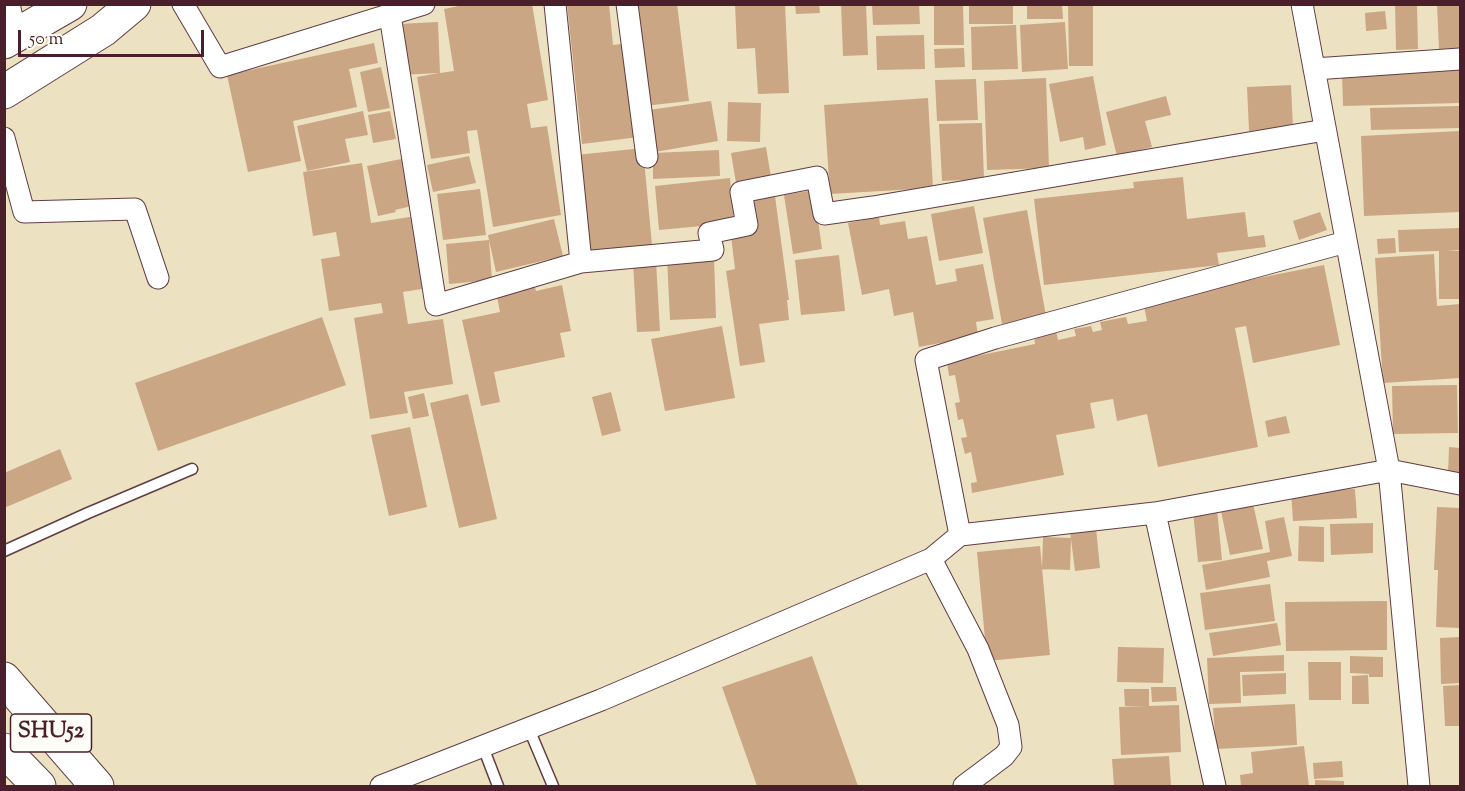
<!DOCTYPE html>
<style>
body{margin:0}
#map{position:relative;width:1465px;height:791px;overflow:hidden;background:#ece2c2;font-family:"Sorts Mill Goudy",serif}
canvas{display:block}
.frame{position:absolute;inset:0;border:6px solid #4a1f2b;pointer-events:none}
.scale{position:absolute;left:18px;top:30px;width:186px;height:27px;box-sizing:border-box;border:3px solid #4a1f2b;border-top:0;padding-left:8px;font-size:18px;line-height:21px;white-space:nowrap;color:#4a1f2b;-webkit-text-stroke:4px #fdfcf7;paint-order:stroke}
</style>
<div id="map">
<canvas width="1465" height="791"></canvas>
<div class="frame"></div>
<div class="scale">50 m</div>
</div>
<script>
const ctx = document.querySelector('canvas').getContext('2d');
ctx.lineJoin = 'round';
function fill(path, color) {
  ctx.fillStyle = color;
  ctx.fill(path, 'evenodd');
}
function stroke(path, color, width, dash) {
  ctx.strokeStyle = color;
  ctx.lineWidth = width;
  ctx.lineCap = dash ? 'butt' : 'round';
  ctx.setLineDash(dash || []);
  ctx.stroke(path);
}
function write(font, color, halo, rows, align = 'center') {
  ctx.font = font + ' "Sorts Mill Goudy",serif';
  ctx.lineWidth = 4.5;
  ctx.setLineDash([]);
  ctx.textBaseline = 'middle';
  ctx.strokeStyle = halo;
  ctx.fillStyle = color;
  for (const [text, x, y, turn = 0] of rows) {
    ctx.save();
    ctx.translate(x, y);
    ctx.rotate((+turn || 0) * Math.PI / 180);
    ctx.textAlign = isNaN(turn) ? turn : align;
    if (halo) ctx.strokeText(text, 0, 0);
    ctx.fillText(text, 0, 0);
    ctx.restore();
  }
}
const building = new Path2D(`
 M468,4H532L548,100L527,104L531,128L547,126L561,215L493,227L477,130L467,131L470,153L431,159L417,77L439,73L400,75L398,24L438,22L440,73L454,71L444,9Z
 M567,4H609L613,45L629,43L639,137L582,144Z
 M648,4H677L689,101L644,106L632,7Z
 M735,4H785L789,93L758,94L755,48L737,49Z
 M795,4H819L820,13L796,14Z
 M841,4H866L868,55L843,56Z
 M872,4H919L920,24L873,25Z
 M934,4H963L964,45H934Z
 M969,4H1013V24H969Z
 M1027,4H1062L1063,19H1027Z
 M1068,4H1093V66H1069Z
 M1395,4H1417L1418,49L1396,50Z
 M1437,4H1460V48L1439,49Z
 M1385,11L1387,29L1366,31L1365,13Z
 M1065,22L1068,69L1022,72L1020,25Z
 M1016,25L1018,69L972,70L971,27Z
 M924,35L925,69L877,70L876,36Z
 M374,43L378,63L349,69L357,107L293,121L301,161L248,172L227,75Z
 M964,48L965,67L935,68L934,49Z
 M381,67L390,108L368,112L360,72Z
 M1460,70V103L1343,106L1342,73Z
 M1093,76L1106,145L1085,150L1083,137L1060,142L1049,84Z
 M1046,78L1049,168L987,170L984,81Z
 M976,79L978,120L937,121L935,80Z
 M1291,85L1293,128L1249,131L1247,87Z
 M1166,96L1171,115L1145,121L1152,147L1117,156L1106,112Z
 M928,98L933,188L830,194L824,105Z
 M711,101L718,141L655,152L649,110Z
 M728,102L761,103L760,142L727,141Z
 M1460,106V128L1371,130L1370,108Z
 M363,111L368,135L345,139L350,162L307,171L297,126Z
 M390,111L396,139L373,143L368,115Z
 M982,123L984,179L942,181L939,124Z
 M1460,131V212L1364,216L1361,136Z
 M766,147L772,183L737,189L731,153Z
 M643,148L652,245L588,251L576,155Z
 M719,150L720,176L653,179V153Z
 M469,156L476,183L433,192L427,165Z
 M406,158L416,205L395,210L396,212L378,216L367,166Z
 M362,163L371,223L416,216L428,288L403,292L408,324L443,319L453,384L404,392L408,413L370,419L354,318L383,313L381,303L329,311L321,259L340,256L336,232L313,236L303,172Z
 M1183,177L1187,219L1245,212L1248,237L1264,235L1266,247L1217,253L1219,265L1044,285L1034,199L1134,188L1133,182Z
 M730,178L734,223L659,230L655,186Z
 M480,189L486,235L443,240L437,194Z
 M814,190L822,249L793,254L784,195Z
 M775,196L789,300H787L789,320L759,324L765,362L740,366L726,271L735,269L731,236L755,232L750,199Z
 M974,206L983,253L939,261L931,214Z
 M1027,210L1046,316L1002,324L983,218Z
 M1320,212L1327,230L1299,240L1293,221Z
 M879,217L880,225L905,221L908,239L927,236L936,285L957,281L955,269L983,264L994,319L976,322L978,336L919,347L913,312L894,316L889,289L862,295L848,223Z
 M554,219L563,256L496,272L489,240L492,280L449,284L446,244L489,240L488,235Z
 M1460,228V250H1447L1460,251V299H1439V251L1399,252L1398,230Z
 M1395,238L1396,253L1378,254L1377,239Z
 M1434,254L1437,306L1460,304V378L1383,383L1375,258Z
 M839,255L845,311L801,315L795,260Z
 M714,256L716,318L670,320L667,258Z
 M656,261L660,331L637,332L633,262Z
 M1324,265L1340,345L1253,363L1246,326L1235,328L1258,447L1158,467L1147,414L1117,421L1113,399L1090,403L1095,428L1056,435L1064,475L972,493L971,483L977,482L971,452L965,454L961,438L967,437L963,419L958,420L955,403L960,402L955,375L949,376L947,362L1035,344L1034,335L1056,331L1058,340L1076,336L1074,329L1091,326L1093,332L1102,330L1100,322L1126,317L1128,324L1147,321L1143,301Z
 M534,284L536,291L562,285L571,331L560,333L565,357L494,372L500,402L481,406L462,320L500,312L496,292Z
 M322,317L346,385L158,451L135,383Z
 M722,326L735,398L665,411L651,339Z
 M1457,385L1458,433L1393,434L1392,386Z
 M611,392L621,431L602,436L592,397Z
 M424,393L429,416L413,419L408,397Z
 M468,394L497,519L459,528L430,403Z
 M1286,416L1290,433L1268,437L1265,421Z
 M410,427L427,507L389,516L371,435Z
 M1449,447L1460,448V474H1448Z
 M60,449L72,479L4,508V473Z
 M1355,489L1357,518L1293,521L1291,491Z
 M1252,499L1263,549L1230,555L1220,506Z
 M1437,507L1460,508V628L1436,627L1438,570H1434Z
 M1217,509L1222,560L1198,562L1193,511Z
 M1284,517L1292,556L1267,561L1270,577L1206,590L1202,565L1270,552L1265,521Z
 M1373,523V553L1331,555L1330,524Z
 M1299,526L1324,527V562L1298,561Z
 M1096,528L1100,568L1075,571L1070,531Z
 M1043,537L1071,538L1070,570L1042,569Z
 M1040,546L1050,655L987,661L977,552Z
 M1270,584L1275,621L1205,630L1200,593Z
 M1387,601V650L1286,651L1285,602Z
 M1277,623L1281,645L1213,656L1209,633Z
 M1460,637V683L1441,684L1440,638Z
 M1118,647L1164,648L1163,683L1117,682Z
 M1284,655V671L1240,672L1241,703L1209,704L1207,658Z
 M812,656L858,786H757L722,687Z
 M1350,656L1383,657V677H1369V674L1350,673Z
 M1308,662H1341V700H1309Z
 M1286,673V694L1243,696L1242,675Z
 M1368,675L1369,704H1352V676Z
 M1460,685V726H1445L1443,686Z
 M1151,687H1176L1177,701L1152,702Z
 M1124,689H1149V706L1179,705L1181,752L1121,755L1119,707L1146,706H1125Z
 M1295,704L1297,745L1216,749L1213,708Z
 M1304,746L1309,786H1241L1240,775L1253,773L1251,752Z
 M1169,756L1171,786H1114L1112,759Z
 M1342,761L1343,777L1314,779L1313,763Z
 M1315,780L1344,781V786H1315Z`);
const lane = new Path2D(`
 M4,551L88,513L192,469
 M529,729L553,786
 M483,747L498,786`);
const street = new Path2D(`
 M9,4L16,35
 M183,4L220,67L424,4
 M627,4L647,157
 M1302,4L1389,470L1419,786
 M390,15L436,305L581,262L555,4
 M1314,69L1460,59
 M4,138L24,212L135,209L158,278
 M581,262L713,250L709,233L747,225L741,192L817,177L824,214L873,207L1325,130
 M1155,513L1215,786
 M960,535L926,360L995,338L1346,242
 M931,559L978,649L1008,725L1011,747L1004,756L964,786
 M381,786L601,700L931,559L960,535L1155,513L1389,470L1460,484`);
const primary = new Path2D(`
 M4,42L70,4
 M4,92L103,30L134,4
 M4,679L97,786
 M4,750L39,786`);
const shields = [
 [51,733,81]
];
const shieldNames = [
 ["SHU52",51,733]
];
fill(building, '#cba684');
stroke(lane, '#623c42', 13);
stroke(street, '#623c42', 23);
stroke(primary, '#623c42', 35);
stroke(lane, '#fff', 10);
stroke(street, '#fff', 21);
stroke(primary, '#fff', 33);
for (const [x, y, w] of shields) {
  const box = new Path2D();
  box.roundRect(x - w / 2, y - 19, w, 38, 4.5);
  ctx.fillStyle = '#fdfcf7';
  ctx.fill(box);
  stroke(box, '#4a1f2b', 1.5);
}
write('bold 22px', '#4a1f2b', null, shieldNames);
</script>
